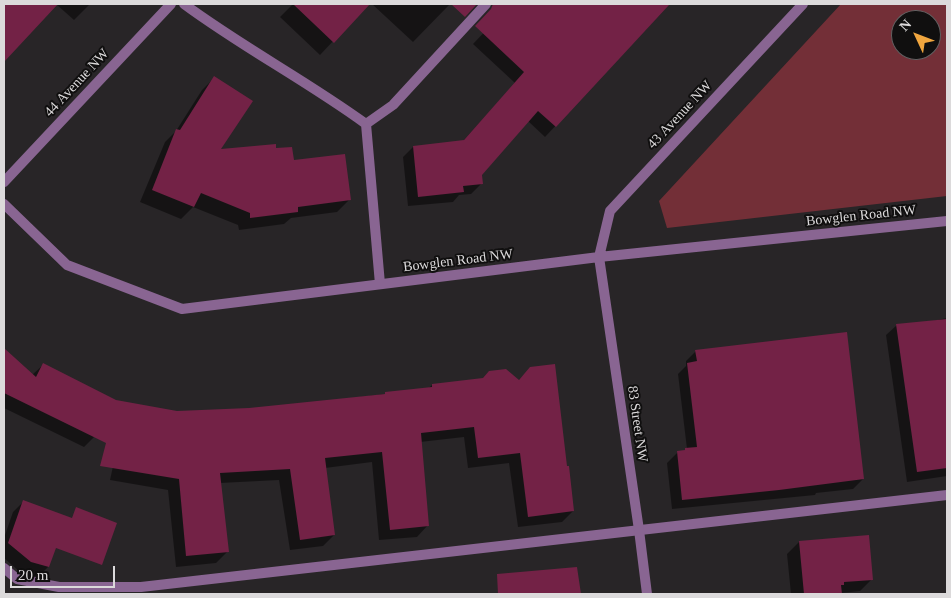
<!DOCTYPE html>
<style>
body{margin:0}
#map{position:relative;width:951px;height:598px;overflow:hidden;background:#282527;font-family:"Times New Roman",serif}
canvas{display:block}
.frame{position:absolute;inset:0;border:5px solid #dcdadb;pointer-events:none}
.north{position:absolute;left:891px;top:10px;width:50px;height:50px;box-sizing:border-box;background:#100f0f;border:1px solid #626061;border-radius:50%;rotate:313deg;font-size:14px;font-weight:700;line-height:20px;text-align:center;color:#dcdadb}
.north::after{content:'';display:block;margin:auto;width:18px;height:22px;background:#f0a63f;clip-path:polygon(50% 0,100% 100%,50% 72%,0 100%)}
.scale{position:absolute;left:10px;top:566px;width:105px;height:22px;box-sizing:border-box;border:2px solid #dcdadb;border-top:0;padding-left:6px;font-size:15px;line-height:18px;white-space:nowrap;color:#dcdadb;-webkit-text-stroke:4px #100f0f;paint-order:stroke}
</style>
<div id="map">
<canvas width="951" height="598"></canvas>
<div class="frame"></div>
<div class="north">N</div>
<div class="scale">20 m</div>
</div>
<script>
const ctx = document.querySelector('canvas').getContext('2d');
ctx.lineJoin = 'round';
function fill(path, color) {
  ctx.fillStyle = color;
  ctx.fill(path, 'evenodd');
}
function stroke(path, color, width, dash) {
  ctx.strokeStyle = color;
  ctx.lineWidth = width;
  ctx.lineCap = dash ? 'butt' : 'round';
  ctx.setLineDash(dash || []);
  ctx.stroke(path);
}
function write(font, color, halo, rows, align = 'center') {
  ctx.font = font + ' "Times New Roman",serif';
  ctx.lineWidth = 4;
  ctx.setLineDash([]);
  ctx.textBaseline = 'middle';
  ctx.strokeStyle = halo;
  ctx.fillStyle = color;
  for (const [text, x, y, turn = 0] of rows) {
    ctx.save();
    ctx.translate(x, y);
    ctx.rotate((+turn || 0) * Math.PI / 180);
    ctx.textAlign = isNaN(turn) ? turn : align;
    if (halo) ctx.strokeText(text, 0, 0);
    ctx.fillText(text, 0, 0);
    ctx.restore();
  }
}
const green = new Path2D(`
 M841,4H947V196L667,228L659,201ZM901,20H931V50H901Z`);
const shadow = new Path2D(`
 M4,4H27L43,18L4,61Z
 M56,4H90L74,20Z
 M293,4H368L320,55L280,17Z
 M372,4H450L413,42Z
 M511,4H670L545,137L528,121L480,175L481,184L471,194L459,195L453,202L408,206L403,157L413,147L463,141L515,83L473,44Z
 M215,77L218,151L275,149L349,200L337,212L291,218L284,224L239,230L238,225L193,207L181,219L140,202L165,142L176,131L202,90Z
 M947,318V476L907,482L886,335L897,325L933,321Z
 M4,349L32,375L43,365L108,397L94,437L84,447L4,408Z
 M696,351L863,479L853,489L816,493L815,495L672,509L667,463L678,452H683L687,449L678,374L686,366V361Z
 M531,368L565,467L573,511L562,522L518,527L509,463L468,468L464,437L420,442L428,525L417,537L379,540L372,462L325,468L334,535L323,546L290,550L279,480L220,483L227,552L216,563L176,567L168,490L110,480L124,416L249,410L428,389L432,385L518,381Z
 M23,502L66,517L48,567L38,577L20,572L4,558V538L13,512Z
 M868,536L872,579L860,591L841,593V594H791L787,554L799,542Z
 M576,568L580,594H529L528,582Z`);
const building = new Path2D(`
 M4,4H58L4,62Z
 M293,4H370L334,43Z
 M451,4H477L465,17Z
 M493,4H670L556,127L538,111L482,175L483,184L463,186L464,192L418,197L413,146L464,140L524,72L475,26L491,9Z
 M214,76L253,101L221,149L276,144V148L292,147L294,160L345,154L351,200L298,207V212L250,218V213L201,193L194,207L152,190L176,129L180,130Z
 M947,319V468L917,472L896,324Z
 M847,332L864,479L779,490L682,500L677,451L685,450V448L697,447L687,363L697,361L695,350Z
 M4,348L36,377L43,363L116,400L177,411L249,408L385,394V392L432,387V384L483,378L489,371L506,369L519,380L530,367L555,364L567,466H569L574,511L528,517L520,453L478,458L474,427L421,433L429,526L390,530L382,452L325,458L335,535L300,540L290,469L220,473L229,552L186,556L179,479L100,466L106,443L4,393Z
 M23,500L72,518L76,507L117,523L102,565L56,548L49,567L31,562L8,543Z
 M869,535L873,580L844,582V585H841L842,594H804L799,541Z
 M577,567L581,594H498L497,574Z`);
const service = new Path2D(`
 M184,4C242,47 307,81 366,124L393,105L486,4
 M366,124L380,284
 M4,568L17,579L59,587H141L947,495`);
const minor = new Path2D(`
 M4,182L171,4
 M4,204L67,265L182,309L599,257L947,221
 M647,594L639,530L599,257L610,211L803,4`);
const streetNames = [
 ["44 Avenue NW",77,83,-47],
 ["43 Avenue NW",680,115,-47],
 ["Bowglen Road NW",861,216,-6],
 ["Bowglen Road NW",458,261,-7],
 ["83 Street NW",637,424,82]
];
fill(green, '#732f37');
fill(shadow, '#0007');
fill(building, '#732246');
stroke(service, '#896592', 10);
stroke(minor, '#896592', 10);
write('14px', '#dcdadb', '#100f0f', streetNames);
</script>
